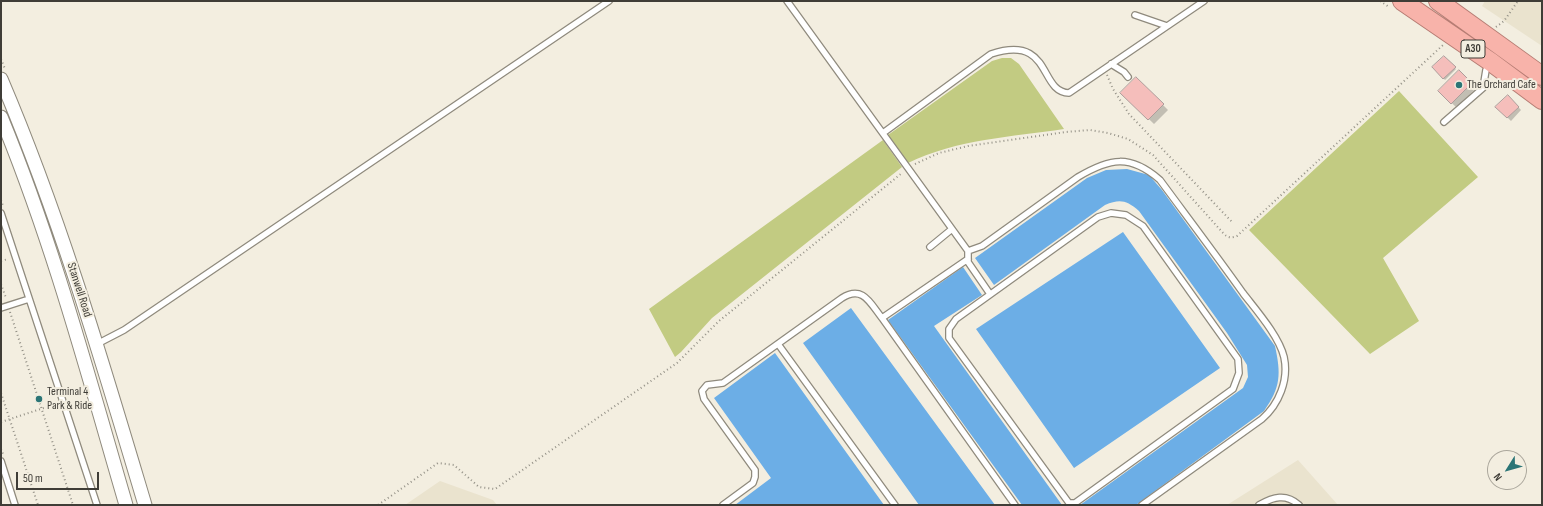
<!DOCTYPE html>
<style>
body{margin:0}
#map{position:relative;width:1543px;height:506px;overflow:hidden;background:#f3eee0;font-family:"Sofia Sans Condensed",sans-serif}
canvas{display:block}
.frame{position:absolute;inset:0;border:2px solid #3f3d37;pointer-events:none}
.north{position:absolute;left:1487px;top:450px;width:40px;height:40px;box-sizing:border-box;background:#f3eee0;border:1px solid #aba79c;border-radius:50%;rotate:233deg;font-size:11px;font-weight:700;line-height:16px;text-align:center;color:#3f3d37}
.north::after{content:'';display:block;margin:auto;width:14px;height:18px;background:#2b7576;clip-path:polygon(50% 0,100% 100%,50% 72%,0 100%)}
.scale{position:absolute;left:16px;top:472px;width:83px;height:18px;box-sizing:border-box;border:2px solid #3f3d37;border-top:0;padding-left:5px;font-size:12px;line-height:14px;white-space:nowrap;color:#3f3d37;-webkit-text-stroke:3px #f3eee0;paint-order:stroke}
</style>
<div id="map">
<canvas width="1543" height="506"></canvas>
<div class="frame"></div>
<div class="north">N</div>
<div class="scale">50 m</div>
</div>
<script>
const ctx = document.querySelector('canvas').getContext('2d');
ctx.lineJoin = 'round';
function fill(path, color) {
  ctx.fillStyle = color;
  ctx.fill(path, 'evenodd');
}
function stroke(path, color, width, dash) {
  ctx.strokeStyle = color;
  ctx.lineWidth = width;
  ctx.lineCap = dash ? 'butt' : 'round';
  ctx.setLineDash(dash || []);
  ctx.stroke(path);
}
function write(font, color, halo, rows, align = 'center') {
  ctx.font = font + ' "Sofia Sans Condensed",sans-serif';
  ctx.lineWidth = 4;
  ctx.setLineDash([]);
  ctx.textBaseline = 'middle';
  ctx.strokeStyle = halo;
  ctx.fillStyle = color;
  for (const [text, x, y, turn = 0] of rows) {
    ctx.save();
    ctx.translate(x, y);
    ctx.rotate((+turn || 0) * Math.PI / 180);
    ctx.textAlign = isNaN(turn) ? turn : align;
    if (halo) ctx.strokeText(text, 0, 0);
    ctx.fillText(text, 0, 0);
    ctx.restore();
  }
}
const built = new Path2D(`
 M1485,1H1542V46L1482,6Z
 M1298,460L1338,505H1227Z
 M440,481L493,500L497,505H405Z`);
const green = new Path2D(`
 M1002,58H1011L1019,64L1064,129C1012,137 957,139 908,163L888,135L992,61Z
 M1399,91L1478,177L1383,258L1419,321L1370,354L1249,230Z
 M883,140L902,167L712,318L681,352L675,357L649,309Z`);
const water = new Path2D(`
 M1127,169L1149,175L1162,190L1275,346C1281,374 1281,387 1264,411L1136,505H1080L1243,388L1248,377L1247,365L1227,333L1139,211C1126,200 1120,199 1105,205L994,285L975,258L1087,178L1106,170Z
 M1123,232L1220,368L1074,468L976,329Z
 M963,267L982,295L934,326L1062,505H1022L888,320Z
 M851,308L995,505H919L803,343Z
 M775,353L884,505H735L771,478L714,398Z`);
const shadow = new Path2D(`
 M1444,57L1456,69L1445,80L1433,67Z
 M1459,71L1476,88L1457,108L1439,91Z
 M1136,78L1168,110L1154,124L1122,93Z
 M1508,96L1521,110L1511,121L1497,107Z`);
const building = new Path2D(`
 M1444,56L1456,67L1443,79L1432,67Z
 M1459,70L1472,83L1451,104L1438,91Z
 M1136,77L1164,104L1148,120L1120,93Z
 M1508,95L1519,107L1507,118L1495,107Z`);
const path = new Path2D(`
 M1380,1L1389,7
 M1496,27L1504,21L1518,1
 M1,59L5,69
 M1107,75L1113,89L1129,114L1233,223
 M915,164L939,153L968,146L1066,132L1090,130L1108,133L1128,139L1153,155L1224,234C1228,238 1232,238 1237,236L1443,45
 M1,200L3,206
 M1,261L8,259
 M1,284L6,298
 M10,312L73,505
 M1,393L38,505
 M1,422L56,404
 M1,449L3,454
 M378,505L438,463L454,465L479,487L495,489L677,363L719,321L902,173`);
const service = new Path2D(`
 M787,1L968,251V262L990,294
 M1135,15L1167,26
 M1111,64L1124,72L1128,77
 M1444,122L1483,88L1486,70L1490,64
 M883,133L991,54C1053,34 1038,92 1069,93L1204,1
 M1,213L97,505
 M1111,213L1126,215L1143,226L1238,359L1239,373L1233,389L1075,503H1069L949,338V329L956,319L1098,217Z
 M930,247L952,229
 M968,251L982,246L1078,177C1110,158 1130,154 1160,180C1188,218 1216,255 1243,293C1256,310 1279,336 1284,357C1289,380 1279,404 1262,419L1142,505
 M1,308L29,299
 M882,318L968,259
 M97,344L124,330L609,1
 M778,344L895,505
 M1,461L15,505
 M723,505L753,483L755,477V470L704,399L702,391L707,385L723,383L842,298C863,285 870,303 882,318L1015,505
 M1259,505C1273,497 1286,493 1299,505`);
const tertiary = new Path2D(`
 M1,79C60,217 102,361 145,505
 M1,117C53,243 88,375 126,505`);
const trunk = new Path2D(`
 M1402,1L1491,62L1542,100
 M1438,1L1542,76`);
const markers = [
 [1459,85,4,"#2b7576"],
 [39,399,4,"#2b7576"]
];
const shields = [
 [1473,49,24]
];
const shieldNames = [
 ["A30",1473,49]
];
const poiNames = [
 ["The Orchard Cafe",1467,85],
 ["Terminal 4",47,392],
 ["Park & Ride",47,406]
];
const streetNames = [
 ["Stanwell Road",79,290,72]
];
fill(built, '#eae3ce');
fill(green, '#c2cb82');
fill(water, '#6caee6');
fill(shadow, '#0003');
fill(building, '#f5bebb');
stroke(building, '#ad9d9b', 1);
stroke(service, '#8f8a7d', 8);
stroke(tertiary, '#8f8a7d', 15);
stroke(trunk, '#b67d74', 20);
stroke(path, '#949187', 2, [1, 3]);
stroke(service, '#fff', 5.5);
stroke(tertiary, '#fff', 13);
stroke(trunk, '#f8b3aa', 18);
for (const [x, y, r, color] of markers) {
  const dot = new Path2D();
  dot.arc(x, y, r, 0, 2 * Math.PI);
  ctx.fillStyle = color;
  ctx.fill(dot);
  stroke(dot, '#f3eee0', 1.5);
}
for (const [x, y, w] of shields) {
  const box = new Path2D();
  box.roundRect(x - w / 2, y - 9, w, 18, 3);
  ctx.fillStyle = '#f3eee0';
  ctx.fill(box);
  stroke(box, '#3f3d37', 1);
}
write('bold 11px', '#3f3d37', null, shieldNames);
write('12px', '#3f3d37', '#f3eee0', poiNames, 'left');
write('12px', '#3f3d37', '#f3eee0', streetNames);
</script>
